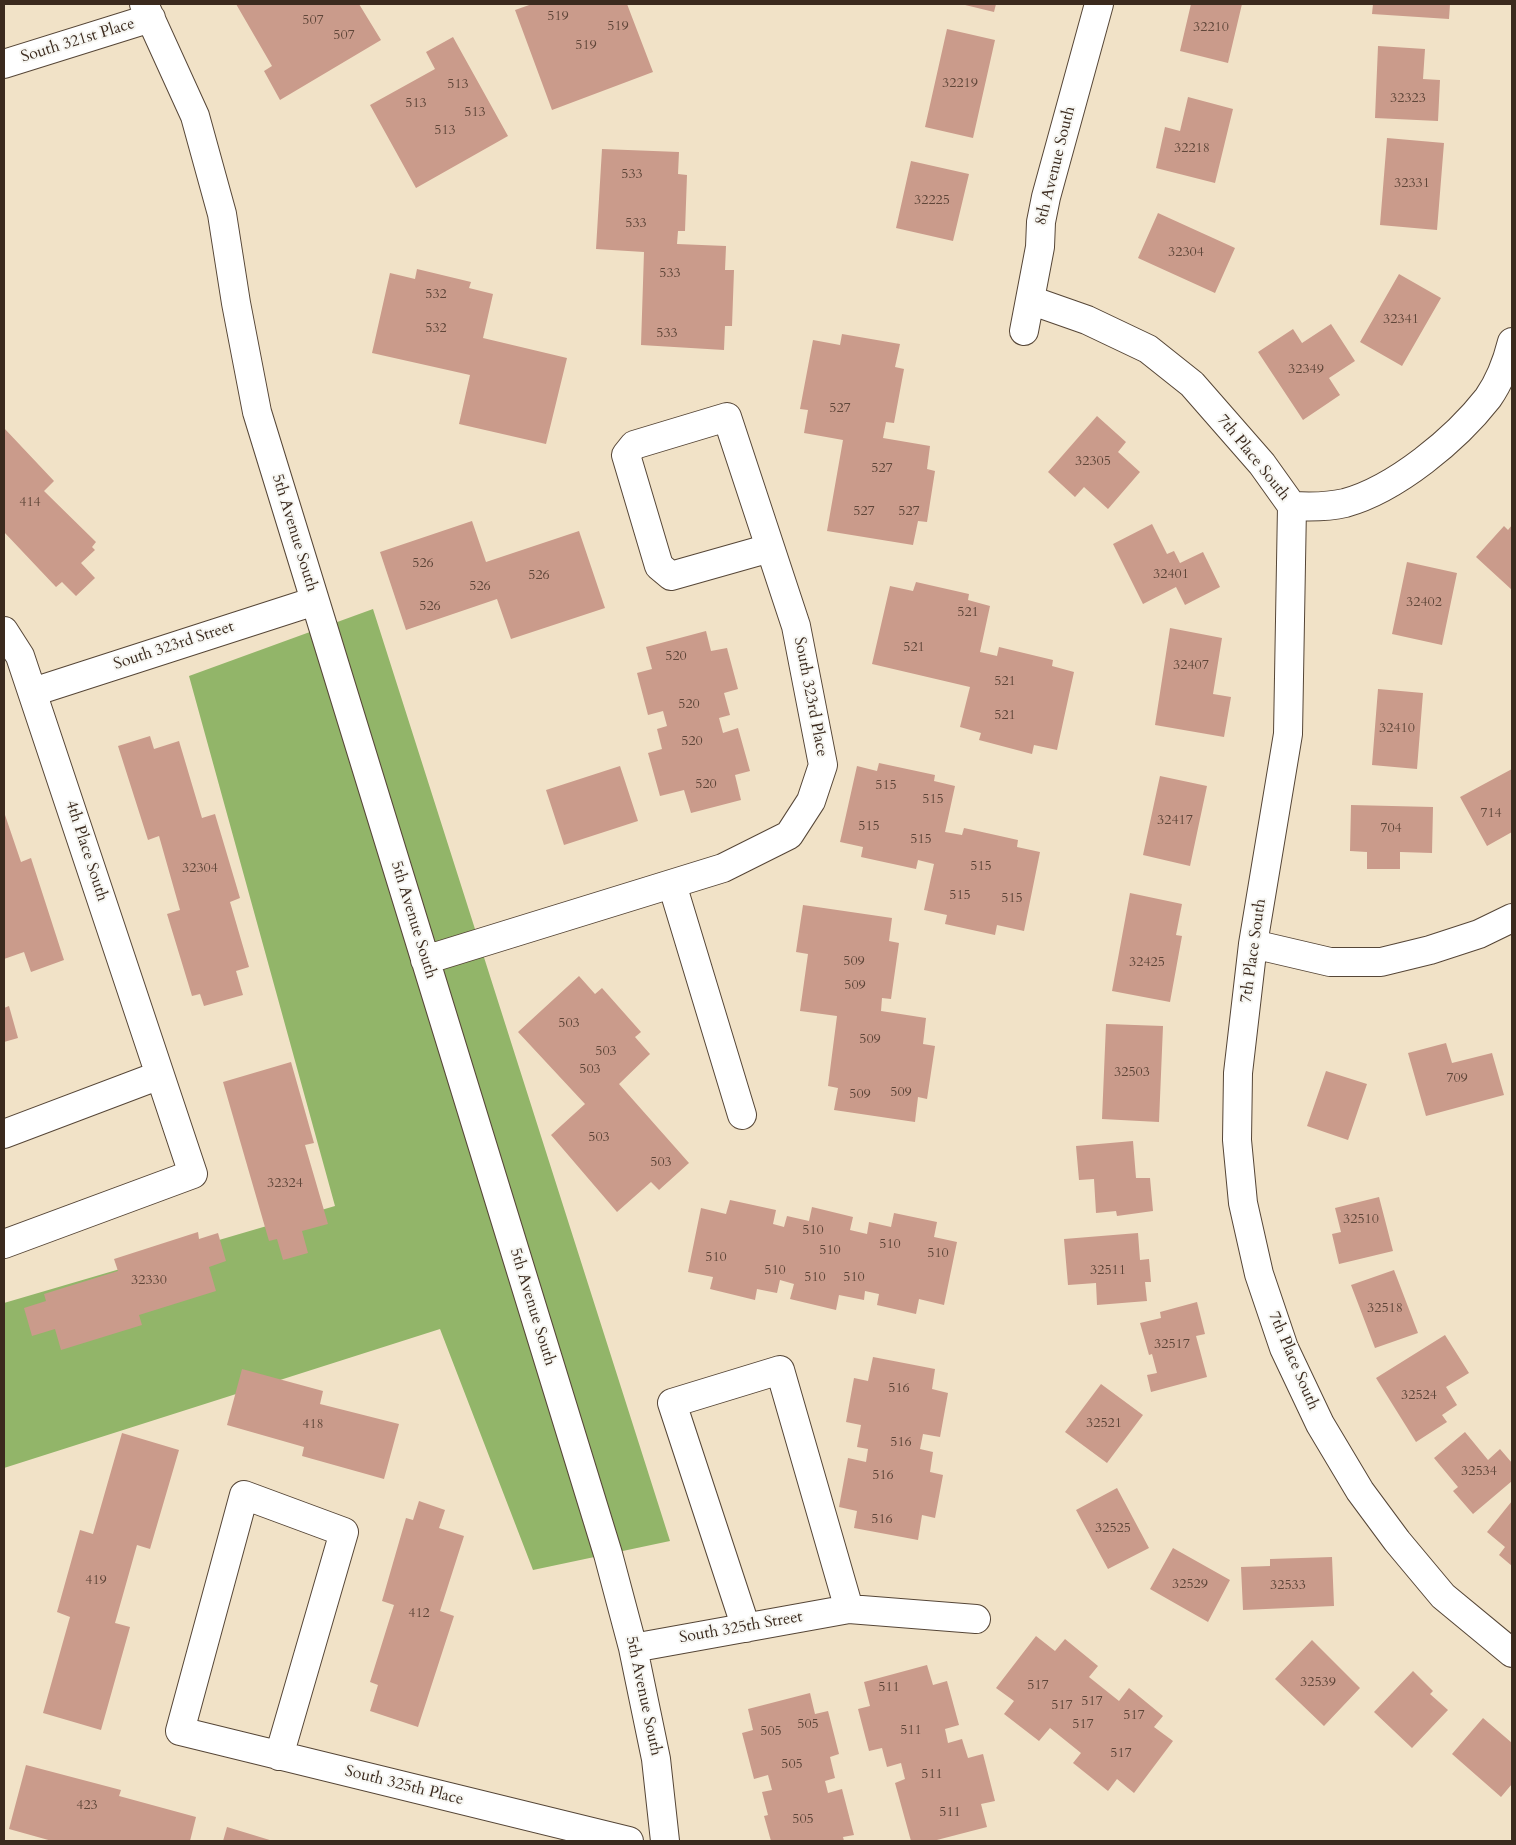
<!DOCTYPE html>
<style>
body{margin:0}
#map{position:relative;width:1516px;height:1845px;overflow:hidden;background:#f1e2c7;font-family:Cardo,serif}
canvas{display:block}
.frame{position:absolute;inset:0;border:5px solid #3b2a1e;pointer-events:none}
</style>
<div id="map">
<canvas width="1516" height="1845"></canvas>
<div class="frame"></div>
</div>
<script>
const ctx = document.querySelector('canvas').getContext('2d');
ctx.lineJoin = 'round';
function fill(path, color) {
  ctx.fillStyle = color;
  ctx.fill(path, 'evenodd');
}
function stroke(path, color, width, dash) {
  ctx.strokeStyle = color;
  ctx.lineWidth = width;
  ctx.lineCap = dash ? 'butt' : 'round';
  ctx.setLineDash(dash || []);
  ctx.stroke(path);
}
function write(font, color, halo, rows, align = 'center') {
  ctx.font = font + ' Cardo,serif';
  ctx.lineWidth = 4;
  ctx.setLineDash([]);
  ctx.textBaseline = 'middle';
  ctx.strokeStyle = halo;
  ctx.fillStyle = color;
  for (const [text, x, y, turn = 0] of rows) {
    ctx.save();
    ctx.translate(x, y);
    ctx.rotate((+turn || 0) * Math.PI / 180);
    ctx.textAlign = isNaN(turn) ? turn : align;
    if (halo) ctx.strokeText(text, 0, 0);
    ctx.fillText(text, 0, 0);
    ctx.restore();
  }
}
const forest = new Path2D(`
 M373,609L670,1541L533,1570L440,1329L4,1468V1303L335,1206L189,676Z`);
const building = new Path2D(`
 M236,4H359L381,40L280,100L264,71L272,66Z
 M532,4H627L653,72L552,110L515,10Z
 M961,4H996L994,12Z
 M1191,4H1242L1228,63L1180,51Z
 M1373,4H1450L1449,19L1372,14Z
 M947,29L995,40L973,138L925,127Z
 M453,37L508,136L416,188L370,105L435,69L426,52Z
 M1378,46L1425,49L1423,79L1440,80L1438,121L1375,118Z
 M1188,97L1233,109L1215,183L1156,168L1165,127L1180,131Z
 M1387,138L1444,143L1437,230L1380,225Z
 M602,149L679,152L678,174L687,175L685,231H678L677,244L726,246L725,270H734L732,326H725L724,350L641,345L644,252L596,249Z
 M911,161L969,174L953,241L896,228Z
 M1158,213L1235,248L1215,293L1138,258Z
 M417,269L471,282L469,288L493,294L483,338L567,358L546,444L459,424L470,375L372,353L390,273L415,279Z
 M1399,274L1441,298L1402,366L1360,342Z
 M1331,324L1355,361L1329,378L1340,395L1303,420L1258,352L1293,329L1302,343Z
 M842,334L900,344L895,367L904,369L894,423L886,422L883,438L930,446L927,469L935,471L927,522L918,521L913,545L827,531L843,440L804,433L808,410L800,409L813,340L840,345Z
 M1097,416L1126,442L1118,452L1140,472L1108,509L1084,487L1075,497L1048,472Z
 M4,428L54,481L44,491L96,542L92,547L95,550L81,563L95,578L76,596L62,582L56,587L4,532V518L5,517L4,515Z
 M472,521L486,562L579,531L605,608L511,639L497,599L406,630L380,552Z
 M1152,524L1167,554L1174,551L1180,563L1203,552L1220,587L1185,605L1176,587L1143,604L1113,544Z
 M1512,525V590L1476,557L1504,526L1508,530Z
 M1407,562L1457,573L1442,645L1392,634Z
 M916,582L969,594L968,600L990,606L980,652L997,656L999,647L1053,660L1052,666L1074,672L1057,750L1034,745L1032,754L979,740L981,733L960,727L970,687L872,664L890,586L913,591Z
 M1170,628L1222,638L1213,694L1231,697L1224,737L1155,725Z
 M706,631L711,651L727,648L738,689L724,693L730,715L719,718L723,733L738,728L750,771L735,775L741,800L691,813L684,790L660,796L648,753L662,749L657,729L667,726L663,711L648,715L637,673L652,669L646,647Z
 M1378,689L1423,693L1417,769L1372,765Z
 M150,736L154,749L179,741L202,818L215,814L240,898L230,902L249,967L236,971L243,995L204,1006L200,994L192,996L167,914L180,910L159,836L148,840L118,746Z
 M879,763L935,775L934,781L955,786L945,832L962,835L964,828L1018,840L1017,847L1040,852L1024,931L997,925L995,935L945,924L947,915L924,910L934,864L918,860L916,869L861,857L863,847L840,842L857,766L877,771Z
 M620,766L638,821L564,845L546,790Z
 M1512,769V832L1487,846L1460,797Z
 M1160,776L1207,786L1190,866L1143,855Z
 M1351,805L1433,807L1432,853L1400,852V869H1367V852L1350,851Z
 M4,812L21,862L31,858L64,960L31,972L24,952L4,959Z
 M1130,893L1182,904L1176,935L1182,936L1170,1002L1112,991Z
 M803,905L892,918L889,941L899,943L891,999L882,998L881,1011L926,1018L923,1044L935,1046L927,1099L918,1097L915,1122L834,1110L838,1088L828,1086L837,1016L800,1011L808,954L796,952Z
 M579,976L595,994L602,988L641,1032L635,1037L650,1054L619,1084L689,1163L659,1190L651,1182L617,1212L551,1135L585,1104L518,1032Z
 M9,1006L18,1038L4,1042V1008Z
 M1106,1024L1163,1026L1159,1122L1102,1119Z
 M1446,1043L1452,1063L1492,1053L1504,1095L1426,1116L1408,1053Z
 M291,1062L314,1143L305,1145L328,1224L302,1231L308,1253L283,1260L277,1239L269,1241L223,1082Z
 M1326,1071L1367,1084L1348,1140L1307,1126Z
 M1133,1141L1136,1178H1150L1153,1211L1117,1216L1116,1211L1096,1213L1094,1179L1079,1180L1076,1146Z
 M1379,1197L1393,1251L1339,1264L1332,1234L1341,1232L1335,1208Z
 M730,1200L776,1210L773,1224L784,1227L787,1216L809,1221L812,1207L853,1217L850,1230L867,1234L869,1222L891,1227L894,1213L937,1222L934,1237L957,1242L944,1305L919,1299L916,1314L877,1305L879,1294L865,1291L864,1300L839,1295L836,1310L790,1299L794,1284L780,1280L777,1293L757,1289L755,1300L710,1289L713,1277L688,1272L701,1208L726,1214Z
 M198,1232L199,1239L218,1233L226,1261L209,1267L216,1291L139,1315L142,1325L61,1350L55,1329L32,1336L24,1308L46,1301L44,1294L118,1271L114,1259Z
 M1138,1233L1140,1260L1149,1259L1151,1282H1145L1147,1301L1097,1305L1096,1283L1068,1285L1064,1239Z
 M1394,1270L1418,1333L1375,1348L1351,1285Z
 M1197,1302L1205,1334L1196,1336L1207,1377L1151,1392L1147,1375L1157,1373L1152,1354L1149,1355L1140,1323L1161,1318L1160,1312Z
 M1445,1335L1469,1373L1446,1387L1457,1405L1442,1415L1447,1422L1416,1442L1376,1378Z
 M873,1357L935,1369L932,1389L948,1393L940,1437L923,1434L920,1449L933,1452L930,1472L943,1475L935,1518L922,1515L918,1540L854,1528L857,1511L839,1507L848,1458L866,1462L868,1449L857,1447L861,1425L846,1422L854,1378L868,1381Z
 M242,1369L323,1391L320,1404L399,1424L384,1479L302,1456L304,1447L227,1425Z
 M1101,1384L1143,1415L1107,1463L1065,1432Z
 M1465,1432L1488,1460L1500,1449L1512,1463V1481L1473,1514L1453,1491L1458,1487L1434,1458Z
 M122,1433L179,1450L150,1549L137,1545L115,1623L130,1627L101,1730L43,1713L70,1617L57,1612L80,1530L93,1534Z
 M1117,1488L1149,1548L1108,1569L1076,1510Z
 M419,1501L445,1510L439,1528L464,1536L440,1611L454,1616L418,1727L370,1711L378,1685L370,1682L394,1605L382,1601L406,1518L413,1520Z
 M1512,1501V1566L1499,1555L1505,1547L1487,1532Z
 M1173,1548L1230,1580L1208,1622L1150,1589Z
 M1332,1557L1334,1606L1243,1610L1241,1567L1270,1566V1559Z
 M1036,1636L1055,1651L1065,1639L1098,1666L1089,1677L1119,1701L1129,1688L1163,1716L1154,1727L1173,1741L1134,1793L1117,1779L1108,1791L1073,1763L1081,1753L1050,1728L1039,1741L1004,1714L1014,1701L996,1688Z
 M1312,1640L1360,1688L1324,1726L1275,1679Z
 M927,1665L933,1685L947,1681L959,1725L945,1729L948,1743L962,1739L968,1758L983,1754L995,1801L981,1804L987,1827L933,1841H911L895,1783L905,1779L901,1763L887,1767L882,1748L869,1751L858,1709L870,1706L864,1682Z
 M1413,1671L1433,1691L1430,1694L1448,1710L1412,1748L1374,1712Z
 M810,1693L815,1714L828,1711L839,1754L830,1757L835,1778L825,1781L828,1793L842,1789L854,1835L843,1837L844,1841H771L764,1816L768,1815L762,1792L772,1790L768,1775L754,1779L742,1733L753,1730L748,1709Z
 M1483,1718L1512,1743V1784L1501,1797L1452,1754Z
 M26,1765L121,1790L119,1796L196,1817L190,1841H52L9,1829Z
 M227,1827L273,1841H223Z`);
const minor = new Path2D(`
 M144,4L195,116L222,214L236,303L257,412L608,1554L633,1648L656,1759L665,1841
 M4,64L151,18
 M1030,300L1087,320L1148,349L1192,384L1262,464L1292,506L1288,734L1253,944L1238,1073L1237,1140L1243,1203L1259,1274L1284,1348L1320,1424L1360,1491L1397,1541L1443,1596L1512,1653
 M1024,331L1040,247L1041,222L1046,197L1099,4
 M1292,506C1310,507 1328,507 1345,503C1396,489 1456,439 1488,398C1500,381 1507,362 1512,342
 M4,631L20,656L193,1174L4,1244
 M33,692L315,601
 M672,884L742,1115
 M1253,944L1330,962H1381L1430,950L1479,934L1512,918
 M425,960L723,868L789,835L811,801L823,765L796,626L727,417L634,445L626,455L659,566L671,576L770,548
 M4,1134L160,1075
 M746,1628L672,1403L780,1370L849,1609
 M633,1648L849,1609L976,1619
 M279,1756L344,1532L244,1495L180,1731L629,1841`);
const numberNames = [
 ["519",558,17],
 ["507",313,21],
 ["519",618,27],
 ["32210",1211,28],
 ["507",344,36],
 ["519",586,46],
 ["32219",960,84],
 ["513",458,85],
 ["32323",1408,99],
 ["513",416,104],
 ["513",475,113],
 ["513",445,131],
 ["32218",1192,149],
 ["533",632,175],
 ["32331",1412,184],
 ["32225",932,201],
 ["533",636,224],
 ["32304",1186,253],
 ["533",670,274],
 ["532",436,295],
 ["32341",1401,320],
 ["532",436,329],
 ["533",667,334],
 ["32349",1306,370],
 ["527",840,409],
 ["32305",1093,462],
 ["527",882,469],
 ["414",30,503],
 ["527",864,512],
 ["527",909,512],
 ["526",423,564],
 ["32401",1171,575],
 ["526",539,576],
 ["526",480,587],
 ["32402",1424,603],
 ["526",430,607],
 ["521",968,613],
 ["521",914,648],
 ["520",676,657],
 ["32407",1191,666],
 ["521",1005,682],
 ["520",689,705],
 ["521",1005,716],
 ["32410",1397,729],
 ["520",692,742],
 ["520",706,785],
 ["515",886,786],
 ["515",933,800],
 ["714",1491,814],
 ["32417",1175,821],
 ["515",869,827],
 ["704",1391,829],
 ["515",921,840],
 ["515",981,867],
 ["32304",200,869],
 ["515",960,896],
 ["515",1012,899],
 ["509",854,962],
 ["32425",1147,963],
 ["509",855,986],
 ["503",569,1024],
 ["509",870,1040],
 ["503",606,1052],
 ["503",590,1070],
 ["32503",1132,1073],
 ["709",1457,1079],
 ["509",901,1093],
 ["509",860,1095],
 ["503",599,1138],
 ["503",661,1163],
 ["32324",285,1184],
 ["32510",1361,1220],
 ["510",813,1231],
 ["510",890,1245],
 ["510",830,1251],
 ["510",938,1254],
 ["510",716,1258],
 ["510",775,1271],
 ["32511",1108,1271],
 ["510",815,1278],
 ["510",854,1278],
 ["32330",149,1281],
 ["32518",1385,1309],
 ["32517",1172,1345],
 ["516",899,1389],
 ["32524",1419,1396],
 ["32521",1104,1424],
 ["418",313,1425],
 ["516",901,1443],
 ["32534",1479,1472],
 ["516",883,1476],
 ["516",882,1520],
 ["32525",1113,1529],
 ["419",96,1581],
 ["32529",1190,1585],
 ["32533",1288,1586],
 ["412",419,1614],
 ["32539",1318,1683],
 ["517",1038,1686],
 ["511",889,1688],
 ["517",1092,1702],
 ["517",1062,1706],
 ["517",1134,1716],
 ["505",808,1725],
 ["517",1083,1725],
 ["511",911,1731],
 ["505",771,1732],
 ["517",1121,1754],
 ["505",792,1765],
 ["511",932,1775],
 ["423",87,1806],
 ["511",950,1813],
 ["505",803,1820]
];
const streetNames = [
 ["South 321st Place",78,41,-17],
 ["8th Avenue South",1056,166,-76],
 ["7th Place South",1253,458,51],
 ["5th Avenue South",294,533,73],
 ["South 323rd Street",174,646,-18],
 ["South 323rd Place",810,697,79],
 ["4th Place South",86,851,72],
 ["5th Avenue South",413,920,73],
 ["7th Place South",1254,951,-82],
 ["5th Avenue South",532,1307,73],
 ["7th Place South",1293,1361,67],
 ["South 325th Street",741,1628,-10],
 ["5th Avenue South",643,1696,78],
 ["South 325th Place",404,1786,14]
];
fill(forest, '#92b569');
fill(building, '#ca9b8b');
stroke(minor, '#564637', 30);
stroke(minor, '#fff', 28);
write('14px', '#5f4639', null, numberNames);
write('16px', '#3b2a1e', '#f6f6f2', streetNames);
</script>
